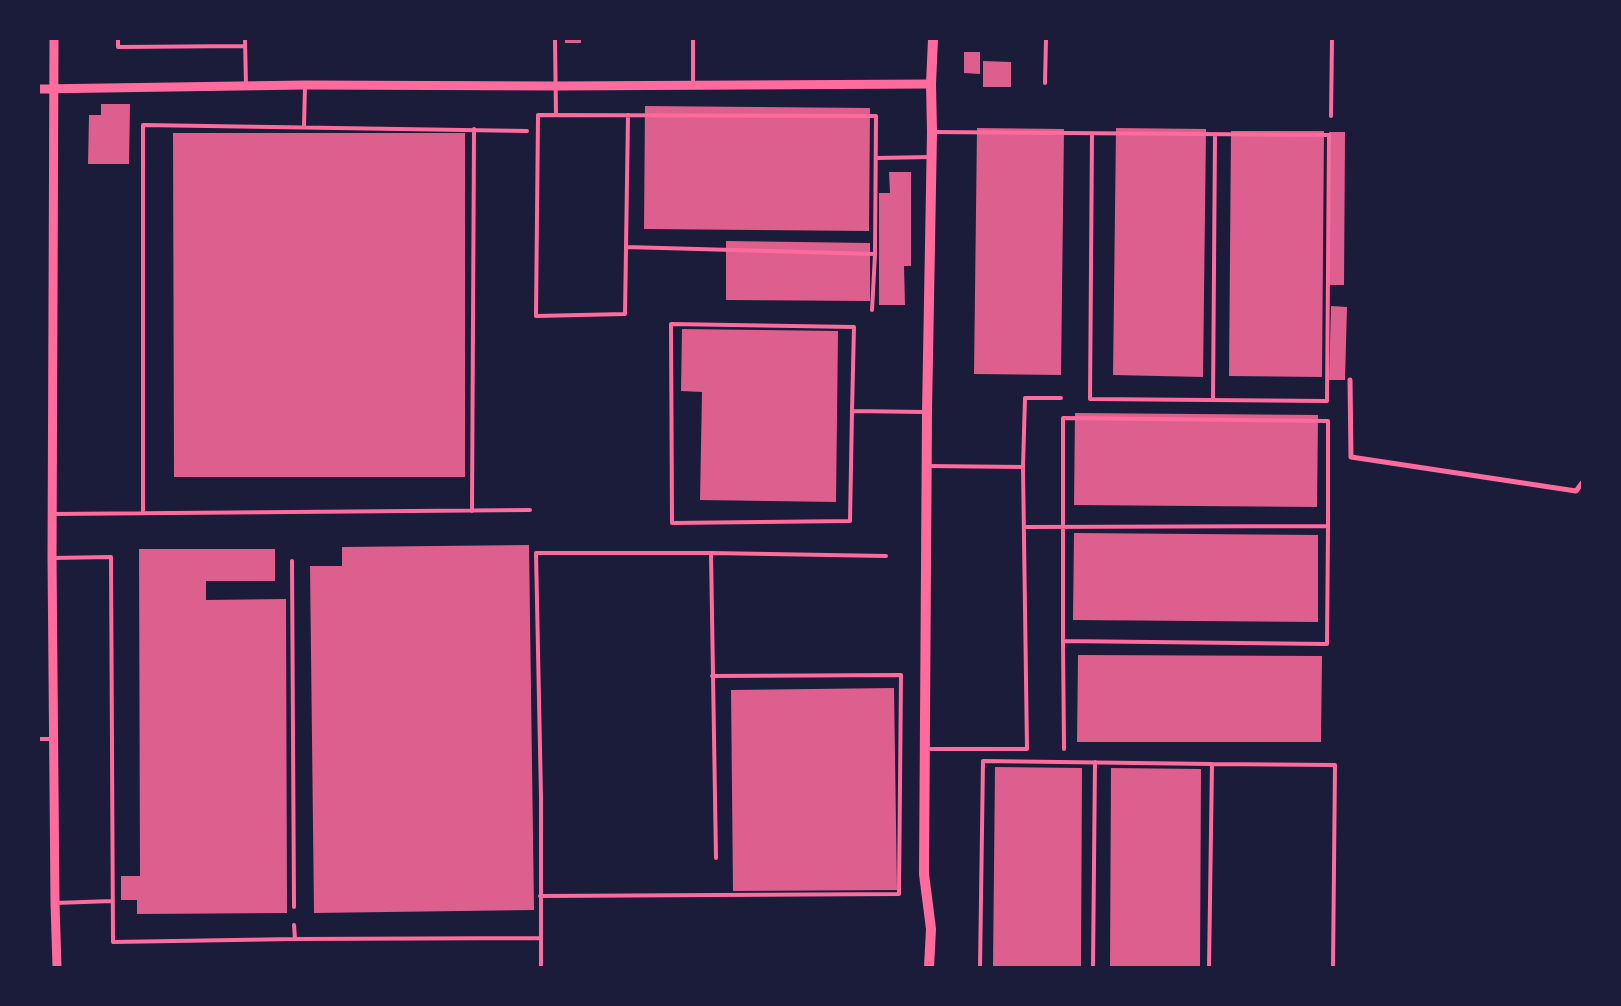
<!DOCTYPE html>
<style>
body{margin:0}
#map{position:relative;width:1621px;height:1006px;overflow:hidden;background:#1b1b3a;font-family:Roboto,sans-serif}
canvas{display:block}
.frame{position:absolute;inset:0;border:40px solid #1b1b3a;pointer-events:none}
</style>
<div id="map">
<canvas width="1621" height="1006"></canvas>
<div class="frame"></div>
</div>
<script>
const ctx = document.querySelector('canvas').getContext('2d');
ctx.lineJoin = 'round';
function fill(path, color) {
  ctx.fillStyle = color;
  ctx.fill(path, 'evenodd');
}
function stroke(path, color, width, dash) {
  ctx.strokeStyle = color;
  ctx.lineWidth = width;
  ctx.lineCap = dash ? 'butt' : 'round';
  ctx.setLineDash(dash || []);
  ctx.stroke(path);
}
const building = new Path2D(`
 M565,39H581V43H565Z
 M964,52H980V74L964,73Z
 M983,61L1011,62V87H983Z
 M101,104H130L129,164H88L89,115H101Z
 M645,106L870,108L869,231L644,229Z
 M977,128L1064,129L1061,375L974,374Z
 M1116,128L1206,129L1203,377L1113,375Z
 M1231,131H1324L1322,377L1229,376Z
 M1329,132H1345L1344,285H1328Z
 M173,133H465V477H174Z
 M889,172H911V266H904L905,305H879V193H890Z
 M726,241L870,243V301L726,300Z
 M1331,306L1347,307L1345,380H1329Z
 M682,329L838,331L836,502L700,500L702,392L681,391Z
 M1075,413L1318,415L1317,507L1074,505Z
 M1074,533L1318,535V622L1073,620Z
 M529,545L534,910L314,913L310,566H342V547Z
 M139,549H275V581H206V600L286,599L287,913L137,914V900H121V876H140Z
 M1078,655L1322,656L1321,742H1077Z
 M894,688L897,890L733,891L731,690Z
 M995,767L1082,768L1081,967H993Z
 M1111,768L1201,769L1200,967H1110Z`);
const service = new Path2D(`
 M118,39V47L245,46
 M245,39L246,86
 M555,39L556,115
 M1045,83L1046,39
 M693,86V39
 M628,115L625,314L536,316L538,115L876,116L875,254L872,310
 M1331,116L1332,39
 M304,126L305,86
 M932,132L1329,135L1327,401L1090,399L1092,133
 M876,158L931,157
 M626,247L875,254
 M1213,400L1215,134
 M852,411L850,521L672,523L671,324L854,327L852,411L925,412
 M1023,467L1025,398H1061
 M472,511L474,129
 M143,513V125L527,131
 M52,514L530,510
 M1024,527L1328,526L1327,644L1063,641L1064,749
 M711,553L886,556
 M52,558L111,557L113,942L295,939L541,938
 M292,561L294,907
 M1063,641V418L1328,421V526
 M39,739H54
 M926,749H1027L1023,467L927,466
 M1212,764L1335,765L1333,967
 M540,896L899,894L901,675L712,676
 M55,903L112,901
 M294,925L295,939
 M541,967V797L536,553H711L716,858
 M980,967L983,761L1212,764L1209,967
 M1093,967L1095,762`);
const minor = new Path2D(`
 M1350,380L1351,457L1576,491L1582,483`);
const tertiary = new Path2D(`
 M54,39L52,558L55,903L57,967
 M39,89L305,85L556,86L931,84`);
const secondary = new Path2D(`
 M929,967L931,929L924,874L927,412L932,132L931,84L933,39`);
fill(building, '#dd5f8e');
stroke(service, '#ff6b9d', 4);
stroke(minor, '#ff6b9d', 5);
stroke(tertiary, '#ff6b9d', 9);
stroke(secondary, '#ff6b9d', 10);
</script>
